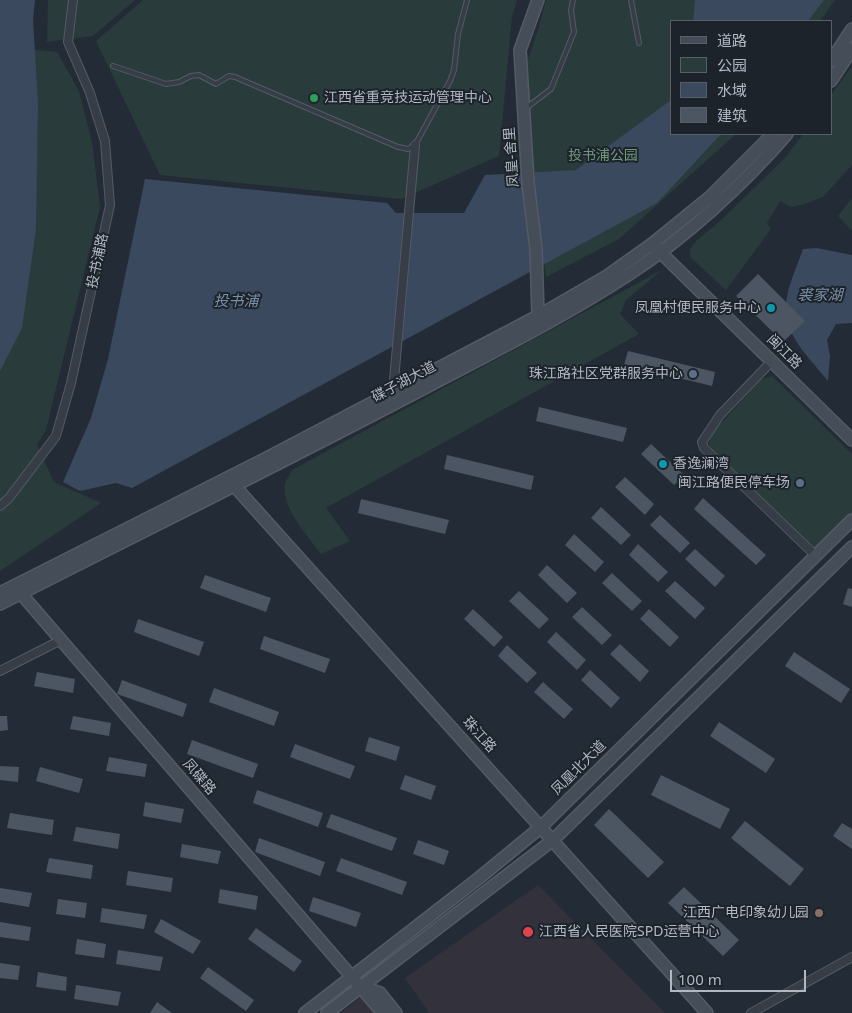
<!DOCTYPE html>
<meta charset="utf-8">
<style>
body{margin:0}
#map{position:relative;width:852px;height:1013px;overflow:hidden;background:#232c36;font-family:"Noto Sans","Noto Sans SC",sans-serif}
canvas{display:block}
.legend{position:absolute;left:670px;top:20px;width:162px;height:115px;box-sizing:border-box;background:#1c232b;border:1px solid #585f68;margin:0;padding:6px 9px;list-style:none;font-size:15px;color:#b1b8c3}
.legend li{display:flex;align-items:center;gap:10px;height:25px}
.legend b{width:25px;border:1px solid #585f68}
.scale{position:absolute;left:670px;top:970px;width:136px;height:22px;box-sizing:border-box;border:2px solid #b1b8c3;border-top:0;padding-left:6px;font-size:15px;line-height:18px;white-space:nowrap;color:#b1b8c3;-webkit-text-stroke:4px #1c232b;paint-order:stroke}
</style>
<div id="map">
<canvas width="852" height="1013"></canvas>
<ul class="legend">
<li><b style="height:6px;background:#454d59"></b>道路</li>
<li><b style="height:14px;background:#293b3b"></b>公园</li>
<li><b style="height:14px;background:#3a495d"></b>水域</li>
<li><b style="height:14px;background:#4c5662"></b>建筑</li>
</ul>
<div class="scale">100 m</div>
</div>
<script>
const ctx = document.querySelector('canvas').getContext('2d');
ctx.lineJoin = 'round';
function fill(path, color) {
  ctx.fillStyle = color;
  ctx.fill(path, 'evenodd');
}
function stroke(path, color, width, dash) {
  ctx.strokeStyle = color;
  ctx.lineWidth = width;
  ctx.lineCap = dash ? 'butt' : 'round';
  ctx.setLineDash(dash || []);
  ctx.stroke(path);
}
function write(font, color, halo, rows, align = 'center') {
  ctx.font = font + ' "Noto Sans","Noto Sans SC",sans-serif';
  ctx.lineWidth = 4;
  ctx.setLineDash([]);
  ctx.textBaseline = 'middle';
  ctx.strokeStyle = halo;
  ctx.fillStyle = color;
  for (const [text, x, y, turn = 0] of rows) {
    ctx.save();
    ctx.translate(x, y);
    ctx.rotate((+turn || 0) * Math.PI / 180);
    ctx.textAlign = isNaN(turn) ? turn : align;
    if (halo) ctx.strokeText(text, 0, 0);
    ctx.fillText(text, 0, 0);
    ctx.restore();
  }
}
const medical = new Path2D(`
 M538,885L665,1013H429L405,978Z
 M362,996L377,1013H341Z`);
const green = new Path2D(`
 M48,0H135L93,36L47,42Z
 M143,0H517L512,16L499,156L401,199L160,175L96,41Z
 M546,0H835L820,21H671V134H736L619,239L546,277L532,161L527,62L539,27Z
 M25,49L57,52L79,91L92,142L100,207L46,430L37,445L54,482L101,503L0,571V338Z
 M852,66V165L823,197L801,205L791,207L780,201L767,223L771,229L726,290L690,257V249L696,241L720,221L786,157L803,134H831V95Z
 M851,199L852,200V231L838,216Z
 M662,270L626,300L620,314L639,334L326,508L350,541L321,554C308,536 281,508 285,484C286,480 290,474 292,470Z
 M772,376L852,454V513L815,549L711,449L709,443L713,432L762,379Z`);
const water = new Path2D(`
 M0,0H35L33,20L38,103L36,229L22,328L0,371Z
 M695,0H824L808,21H693Z
 M671,100V134H721L657,203L132,488L116,483L80,491L63,482L91,418L108,359L145,179L387,203L396,213H464L485,175L576,170Z
 M817,248L852,255V323L836,324L827,340L830,356L828,381C811,359 783,335 786,305C787,286 797,267 803,249Z`);
const building = new Path2D(`
 M758,274L805,321L783,342L736,296Z
 M628,351L715,372L712,386L624,365Z
 M539,407L627,428L623,442L536,421Z
 M651,444L684,475L674,485L641,454Z
 M447,455L534,476L531,490L444,469Z
 M625,477L654,504L645,515L615,487Z
 M703,498L766,555L756,565L694,509Z
 M361,499L449,520L445,534L358,513Z
 M601,507L631,535L621,545L591,518Z
 M660,515L690,543L680,553L650,525Z
 M574,534L604,562L595,572L565,545Z
 M638,544L668,572L658,582L629,555Z
 M695,549L725,576L715,587L685,559Z
 M547,565L577,593L567,603L538,575Z
 M612,573L642,601L632,611L602,583Z
 M205,575L271,598L266,612L200,588Z
 M675,581L705,608L695,619L665,591Z
 M848,588L852,589V607L843,604Z
 M519,591L549,619L539,629L509,601Z
 M582,607L612,635L602,645L572,617Z
 M473,609L503,637L494,647L464,619Z
 M649,609L679,637L670,647L640,619Z
 M138,619L204,642L199,656L134,632Z
 M556,632L586,660L577,670L547,642Z
 M264,636L330,659L325,673L260,649Z
 M620,644L649,671L640,682L610,654Z
 M507,645L537,673L527,683L498,656Z
 M794,652L850,689L841,703L785,666Z
 M590,670L620,698L611,708L581,680Z
 M37,672L75,679L73,693L34,686Z
 M122,680L187,704L183,717L117,694Z
 M543,682L573,709L564,719L534,692Z
 M214,688L279,712L274,726L209,702Z
 M0,716H7L8,730L0,731Z
 M73,716L111,723L109,736L70,729Z
 M719,722L775,759L766,773L710,736Z
 M369,737L400,747L396,761L365,751Z
 M192,740L258,764L253,778L187,754Z
 M295,744L355,766L350,779L290,757Z
 M109,757L147,764L145,777L106,771Z
 M0,766L19,767L18,782L0,780Z
 M40,767L83,779L79,793L36,781Z
 M405,775L436,786L431,800L400,789Z
 M661,775L730,809L720,829L651,795Z
 M257,790L323,813L318,827L253,803Z
 M145,802L184,809L181,823L143,816Z
 M609,809L664,862L648,878L594,825Z
 M10,813L54,820L52,835L7,828Z
 M331,814L397,838L392,851L326,827Z
 M745,821L804,869L790,886L731,838Z
 M842,823L852,829V849L833,836Z
 M76,827L120,834L118,849L73,841Z
 M259,838L325,862L320,876L255,852Z
 M418,840L449,851L444,865L413,854Z
 M182,844L221,851L218,864L180,857Z
 M49,858L93,865L91,879L46,872Z
 M341,858L407,882L402,895L336,871Z
 M128,871L173,878L171,892L126,885Z
 M684,887L739,940L723,956L668,903Z
 M0,888L32,893L29,907L0,902Z
 M220,889L258,896L256,910L218,903Z
 M313,897L361,913L356,927L309,911Z
 M58,899L87,903L85,918L56,914Z
 M102,908L147,915L144,929L100,922Z
 M161,919L201,941L193,954L154,932Z
 M0,922L31,927L29,941L0,937Z
 M256,928L302,961L294,972L248,939Z
 M77,939L106,944L104,958L75,954Z
 M118,950L163,957L160,971L116,964Z
 M0,963L20,966L18,980L0,978Z
 M208,967L254,1000L246,1011L200,978Z
 M38,972L67,977L66,991L36,987Z
 M76,985L121,992L118,1006L74,999Z
 M157,1002L172,1013H150Z`);
const lane = new Path2D(`
 M631,0L639,43
 M113,66L166,84L179,82L191,76L199,75L216,84L229,76L235,77L398,147L408,149L415,145L450,81L454,70L458,34L467,0
 M526,108L551,89L574,32L571,10L573,0`);
const street = new Path2D(`
 M772,361L720,415L702,442L704,448L816,556
 M393,391L415,145
 M0,506L9,498L56,436L71,383L110,205L105,141L90,93L68,42L73,0
 M0,671L61,640
 M751,1013L852,957`);
const secondary = new Path2D(`
 M831,61L852,29
 M831,81L852,49
 M655,247L852,440
 M538,316L536,249L528,183L520,50L538,0
 M230,481L707,1013
 M17,589L383,1013
 M0,593L261,461L538,316L607,276L652,244L710,197L773,134
 M0,604C137,534 276,466 413,394C485,356 559,320 628,275C685,238 743,185 787,134
 M362,987L380,993L396,1013
 M305,1013L479,878L541,827L852,520
 M327,1013L553,840L852,547`);
const markers = [
 [314,98,5,"#2e9e5b"],
 [771,308,5,"#0f9aa8"],
 [693,374,5,"#5c6f8a"],
 [663,464,5,"#0f9aa8"],
 [800,483,5,"#5c6f8a"],
 [819,913,5,"#8d6e63"],
 [528,932,6,"#e0444e"]
];
const poiNames = [
 ["江西省重竞技运动管理中心",324,98,"left"],
 ["凤凰村便民服务中心",761,308],
 ["珠江路社区党群服务中心",683,374],
 ["香逸澜湾",673,464,"left"],
 ["闽江路便民停车场",790,483],
 ["江西广电印象幼儿园",809,913],
 ["江西省人民医院SPD运营中心",539,932,"left"]
];
const parkNames = [
 ["投书浦公园",603,156]
];
const streetNames = [
 ["凤皇-舍里",512,157,-94],
 ["投书浦路",98,261,-78],
 ["闽江路",784,352,45],
 ["碟子湖大道",404,382,-28],
 ["珠江路",479,735,48],
 ["凤凰北大道",579,768,-45],
 ["凤碟路",199,777,49]
];
const waterNames = [
 ["裘家湖",820,296],
 ["投书浦",236,302]
];
fill(medical, '#32313c');
fill(green, '#293b3b');
fill(water, '#3a495d');
fill(building, '#4c5662');
stroke(lane, '#545b65', 6);
stroke(street, '#545b65', 10);
stroke(secondary, '#545b65', 14);
stroke(lane, '#373d47', 4);
stroke(street, '#373d47', 8);
stroke(secondary, '#454d59', 11);
for (const [x, y, r, color] of markers) {
  const dot = new Path2D();
  dot.arc(x, y, r, 0, 2 * Math.PI);
  ctx.fillStyle = color;
  ctx.fill(dot);
  stroke(dot, '#1c232b', 2);
}
write('14px', '#b1b8c3', '#1c232b', poiNames, 'right');
write('14px', '#72967b', '#1c232b', parkNames);
write('14px', '#b1b8c3', '#1c232b', streetNames);
write('italic 15px', '#7c8fa8', '#1c232b', waterNames);
</script>
